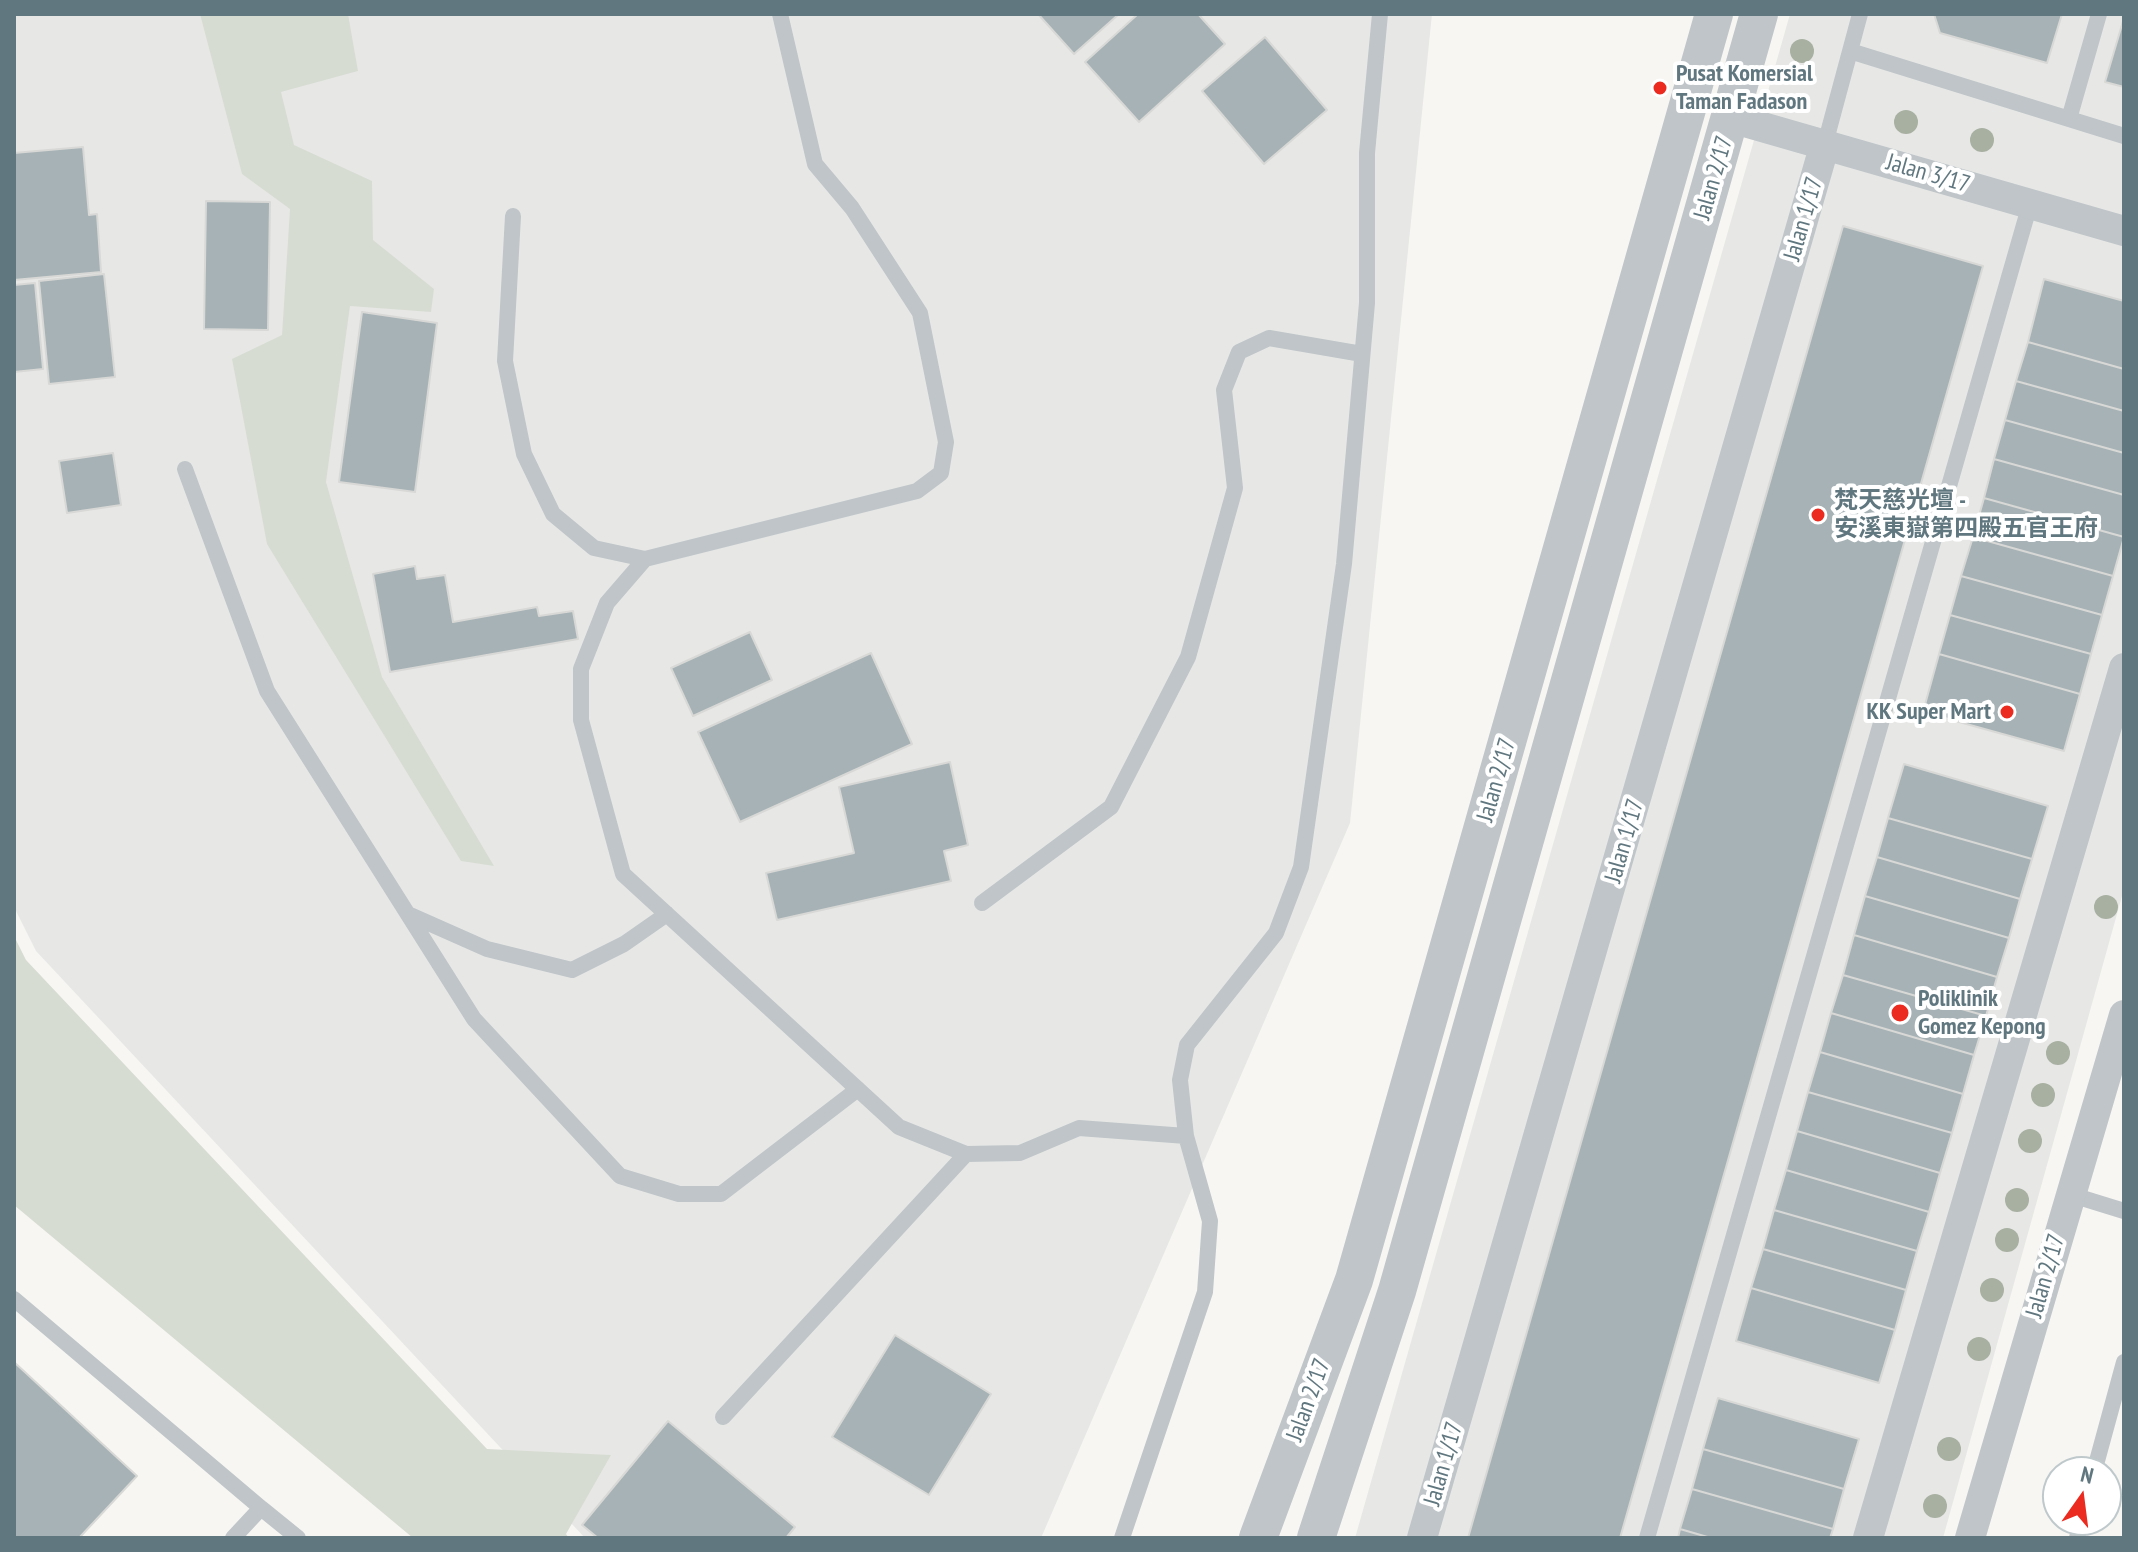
<!DOCTYPE html>
<meta charset="utf-8">
<style>
body{margin:0}
#map{position:relative;width:2138px;height:1552px;overflow:hidden;background:#f7f6f3;font-family:"PT Sans Narrow",sans-serif}
canvas{display:block}
.frame{position:absolute;inset:0;border:16px solid #60777f;pointer-events:none}
.north{position:absolute;left:2042px;top:1456px;width:80px;height:80px;box-sizing:border-box;background:#fff;border:2px solid #bfc9cc;border-radius:50%;rotate:14deg;font-size:22px;font-weight:700;line-height:32px;text-align:center;color:#60777f}
.north::after{content:'';display:block;margin:auto;width:28px;height:36px;background:#eb2b1f;clip-path:polygon(50% 0,100% 100%,50% 72%,0 100%)}
</style>
<div id="map">
<canvas width="2138" height="1552"></canvas>
<div class="frame"></div>
<div class="north">N</div>
</div>
<script>
const ctx = document.querySelector('canvas').getContext('2d');
ctx.lineJoin = 'round';
function fill(path, color) {
  ctx.fillStyle = color;
  ctx.fill(path, 'evenodd');
}
function stroke(path, color, width, dash) {
  ctx.strokeStyle = color;
  ctx.lineWidth = width;
  ctx.lineCap = dash ? 'butt' : 'round';
  ctx.setLineDash(dash || []);
  ctx.stroke(path);
}
function write(font, color, halo, rows, align = 'center') {
  ctx.font = font + ' "PT Sans Narrow","Noto Sans SC",sans-serif';
  ctx.lineWidth = 8;
  ctx.setLineDash([]);
  ctx.textBaseline = 'middle';
  ctx.strokeStyle = halo;
  ctx.fillStyle = color;
  for (const [text, x, y, turn = 0] of rows) {
    ctx.save();
    ctx.translate(x, y);
    ctx.rotate((+turn || 0) * Math.PI / 180);
    ctx.textAlign = isNaN(turn) ? turn : align;
    if (halo) ctx.strokeText(text, 0, 0);
    ctx.fillText(text, 0, 0);
    ctx.restore();
  }
}
const built = new Path2D(`
 M14,14H1432L1350,823L1041,1538H585L36,951L14,907Z
 M1790,14H2124V889L1943,1538H1355Z`);
const green = new Path2D(`
 M200,14H348L358,71L281,92L294,145L372,181L373,240L434,289L431,312L350,306L326,482L382,677L494,866L461,861L267,544L232,359L282,335L290,209L242,174Z
 M14,936L26,960L487,1449L611,1455L566,1534L569,1538H413L14,1205Z`);
const building = new Path2D(`
 M1038,14H1119L1074,54Z
 M1138,14H1198L1225,44L1139,122L1085,62Z
 M1934,14H2062L2047,63L1940,33Z
 M2124,18V87L2105,82Z
 M1265,37L1327,110L1264,164L1202,91Z
 M83,147L89,215L97,214L101,272L14,280V153Z
 M206,201L270,202L268,330L204,329Z
 M1843,226L1983,266L1687,1304L1620,1538H1468Z
 M104,274L115,377L49,384L39,281Z
 M2044,279L2124,301V369L2028,342Z
 M35,283L43,369L14,372V285Z
 M362,312L437,323L415,492L339,482Z
 M2028,342L2124,369V411L2016,381Z
 M2016,381L2124,411V453L2005,420Z
 M2005,420L2124,453V495L1994,459Z
 M113,453L121,505L67,513L59,461Z
 M1994,459L2124,495V537L1984,498Z
 M1984,498L2124,537L2113,576L1973,537Z
 M1973,537L2113,576L2102,615L1961,576Z
 M415,566L417,579L445,575L453,622L537,607L539,616L573,611L578,639L390,672L373,574Z
 M1961,576L2102,615L2091,654L1950,615Z
 M1950,615L2091,654L2080,694L1939,654Z
 M750,632L772,680L693,716L671,668Z
 M871,653L912,744L740,822L698,732Z
 M1939,654L2080,694L2064,751L1923,712Z
 M950,762L968,845L944,851L951,881L777,920L766,873L854,853L839,787Z
 M1904,764L2048,806L2032,859L1888,818Z
 M1888,818L2032,859L2020,899L1877,857Z
 M1877,857L2020,899L2009,938L1865,896Z
 M1865,896L2009,938L1997,977L1854,935Z
 M1854,935L1997,977L1986,1016L1843,975Z
 M1843,975L1986,1016L1974,1055L1831,1013Z
 M1831,1013L1974,1055L1963,1094L1820,1052Z
 M1820,1052L1963,1094L1952,1133L1808,1092Z
 M1808,1092L1952,1133L1940,1173L1797,1131Z
 M1797,1131L1940,1173L1929,1212L1786,1170Z
 M1786,1170L1929,1212L1917,1251L1774,1210Z
 M1774,1210L1917,1251L1906,1290L1763,1249Z
 M1763,1249L1906,1290L1895,1330L1751,1288Z
 M1751,1288L1895,1330L1879,1383L1736,1341Z
 M895,1335L991,1394L929,1495L832,1437Z
 M14,1362L137,1476L79,1538H14Z
 M1718,1398L1859,1439L1844,1489L1703,1449Z
 M668,1421L795,1527L786,1538H598L582,1525Z
 M1703,1449L1844,1489L1833,1529L1692,1489Z
 M1692,1489L1833,1529L1830,1538H1711L1680,1529Z
 M1680,1529L1711,1538H1678Z`);
const service = new Path2D(`
 M780,14L815,164L852,208L920,313L946,442L941,473L917,491L645,559L607,603L581,669V720L623,874L899,1127L966,1154L1020,1153L1079,1128L1186,1136
 M1850,51L2124,136
 M2069,119L2099,14
 M1825,144L1860,14
 M513,216L505,361L524,454L553,514L594,548L645,559
 M185,469L267,691L474,1019L620,1176L679,1194H721L858,1089
 M982,903L1111,807L1188,657L1235,488L1224,390L1239,352L1269,338L1362,354
 M408,914L487,949L572,970L624,944L667,914
 M2069,1194L2124,1211
 M14,1299L261,1508L233,1538
 M723,1417L966,1154
 M2094,1472L2124,1362
 M261,1508L298,1538
 M1122,1538L1205,1292L1210,1221L1186,1136L1180,1080L1187,1045L1276,933L1301,867L1344,564L1367,303V153L1380,14
 M1647,1538L2030,204
 M2077,1538L2081,1520`);
const minor = new Path2D(`
 M1731,118L2124,231
 M1422,1538L1825,144
 M1868,1538L2124,668
 M1970,1538L2124,1015`);
const tertiary = new Path2D(`
 M1258,1538L1354,1280L1714,14
 M1316,1538L1397,1291L1759,14`);
const trees = [
 [1802,51],
 [1906,122],
 [1982,140],
 [2106,907],
 [2058,1053],
 [2043,1095],
 [2030,1141],
 [2017,1200],
 [2007,1240],
 [1992,1290],
 [1979,1349],
 [1949,1449],
 [1935,1506]
];
const markers = [
 [1660,88,8,"#eb2b1f"],
 [1818,515,8,"#eb2b1f"],
 [2007,712,8,"#eb2b1f"],
 [1900,1013,10,"#eb2b1f"]
];
const poiNames = [
 ["Pusat Komersial",1676,74],
 ["Taman Fadason",1676,102],
 ["梵天慈光壇 -",1834,501],
 ["安溪東嶽第四殿五官王府",1834,529],
 ["KK Super Mart",1991,712,"right"],
 ["Poliklinik",1918,999],
 ["Gomez Kepong",1918,1027]
];
const streetNames = [
 ["Jalan 3/17",1928,174,16],
 ["Jalan 2/17",1714,178,-74],
 ["Jalan 1/17",1804,219,-74],
 ["Jalan 2/17",1497,780,-74],
 ["Jalan 1/17",1625,841,-74],
 ["Jalan 2/17",2046,1276,-74],
 ["Jalan 2/17",1309,1400,-70],
 ["Jalan 1/17",1444,1464,-74]
];
fill(built, '#e7e8e6');
fill(green, '#d7dcd2');
fill(building, '#a6b2b5');
stroke(building, '#d8d8d6', 2);
stroke(service, '#bfc5c8', 16);
stroke(minor, '#bfc5c8', 30);
stroke(tertiary, '#bfc5c8', 38);
ctx.fillStyle = '#a8b0a2';
for (const [x, y] of trees) {
  ctx.beginPath();
  ctx.arc(x, y, 12, 0, 2 * Math.PI);
  ctx.fill();
}
for (const [x, y, r, color] of markers) {
  const dot = new Path2D();
  dot.arc(x, y, r, 0, 2 * Math.PI);
  ctx.fillStyle = color;
  ctx.fill(dot);
  stroke(dot, '#fff', 3);
}
write('bold 24px', '#60777f', '#fff', poiNames, 'left');
write('24px', '#60777f', '#fff', streetNames);
</script>
